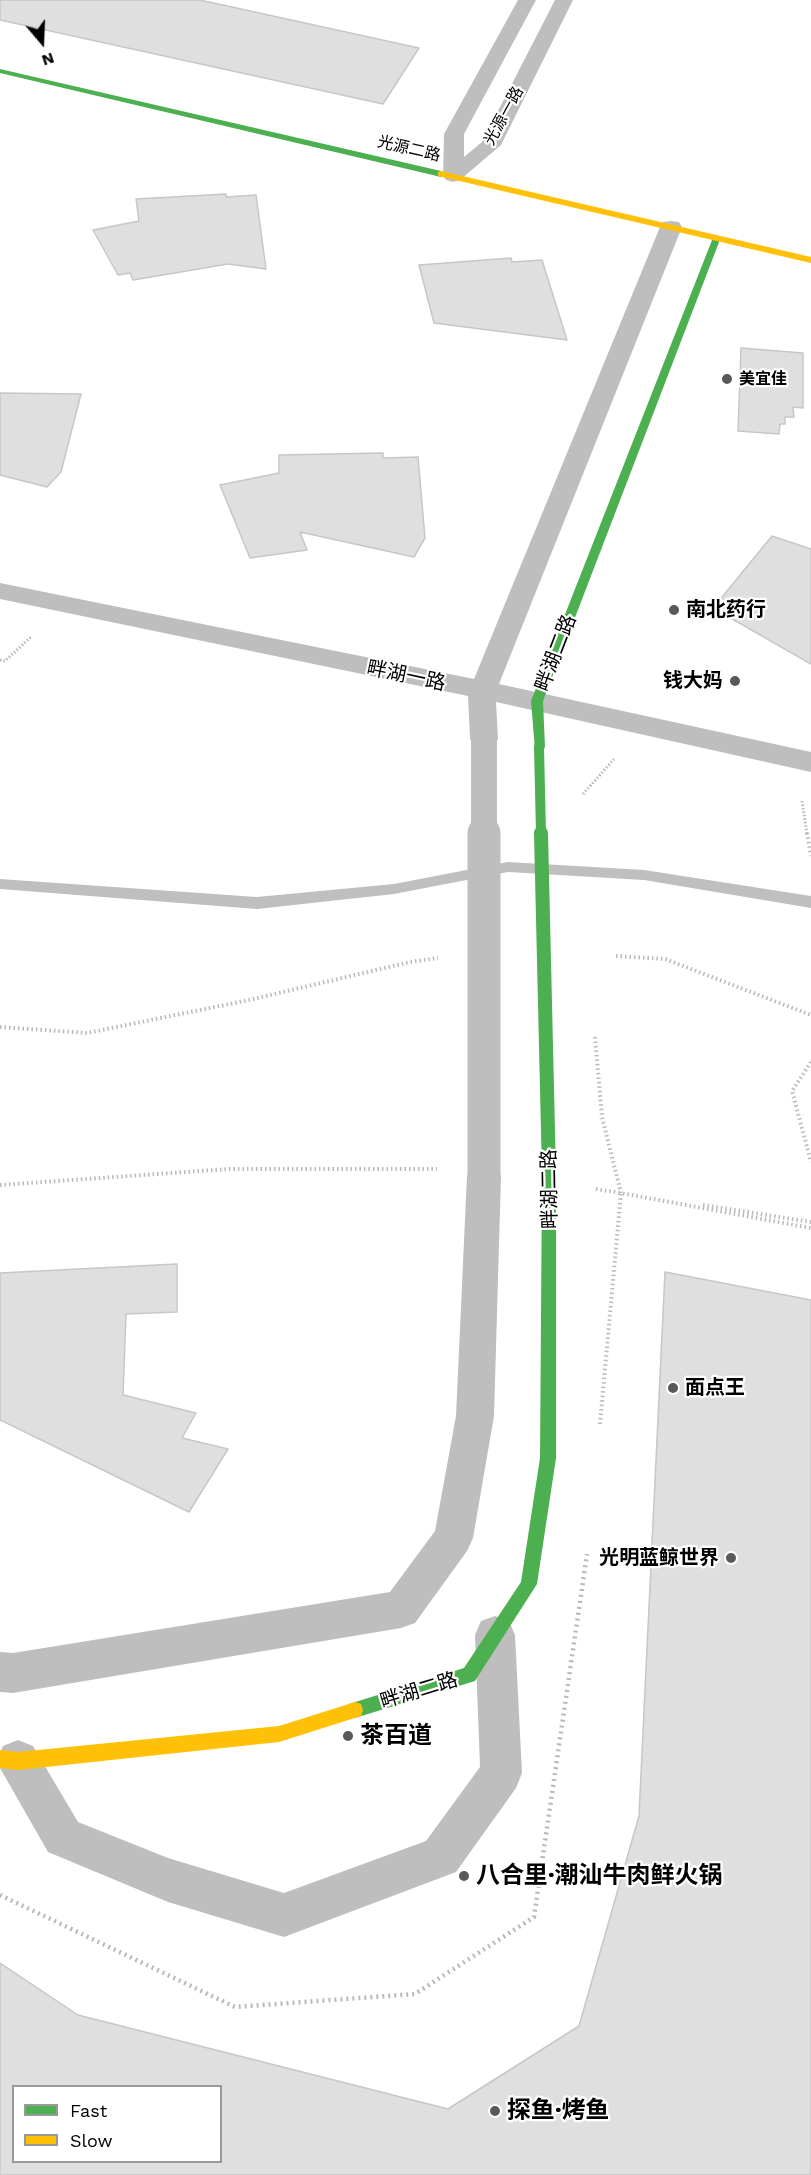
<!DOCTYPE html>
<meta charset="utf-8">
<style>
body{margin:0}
#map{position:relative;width:811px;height:2175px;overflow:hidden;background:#fff;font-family:"Work Sans",sans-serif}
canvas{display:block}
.legend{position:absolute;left:12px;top:2085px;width:210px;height:78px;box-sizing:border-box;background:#fff;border:2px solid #999;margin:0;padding:8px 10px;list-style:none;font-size:18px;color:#000}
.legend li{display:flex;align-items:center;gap:12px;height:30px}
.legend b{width:30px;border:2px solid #999}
.north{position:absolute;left:12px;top:12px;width:60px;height:60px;-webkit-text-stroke:4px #fff;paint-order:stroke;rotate:161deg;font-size:16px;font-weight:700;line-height:24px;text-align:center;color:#000}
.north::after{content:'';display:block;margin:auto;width:21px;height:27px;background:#000;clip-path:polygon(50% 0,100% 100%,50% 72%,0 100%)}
</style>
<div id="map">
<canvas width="811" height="2175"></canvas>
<ul class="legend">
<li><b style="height:8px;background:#4caf50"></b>Fast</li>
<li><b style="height:8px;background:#ffc107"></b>Slow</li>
</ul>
<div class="north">N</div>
</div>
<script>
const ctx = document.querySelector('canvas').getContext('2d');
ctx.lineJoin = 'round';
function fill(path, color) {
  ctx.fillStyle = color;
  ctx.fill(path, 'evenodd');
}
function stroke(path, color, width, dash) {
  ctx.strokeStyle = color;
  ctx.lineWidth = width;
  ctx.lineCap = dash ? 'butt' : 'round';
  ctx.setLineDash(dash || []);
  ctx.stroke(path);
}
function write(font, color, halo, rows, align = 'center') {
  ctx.font = font + ' "Work Sans","Noto Sans SC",sans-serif';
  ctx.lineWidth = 4.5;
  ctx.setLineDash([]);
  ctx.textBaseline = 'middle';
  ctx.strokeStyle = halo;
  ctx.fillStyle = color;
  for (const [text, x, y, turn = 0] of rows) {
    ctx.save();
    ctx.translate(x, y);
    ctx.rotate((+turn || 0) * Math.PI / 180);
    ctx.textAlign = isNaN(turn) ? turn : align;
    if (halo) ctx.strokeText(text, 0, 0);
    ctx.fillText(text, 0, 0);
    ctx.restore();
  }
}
const stream = new Path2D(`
 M508,862L644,870L811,896V908L644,880L508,872L394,894L257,909L0,889V879L257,897L394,884Z`);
const building = new Path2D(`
 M0,0H200L419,48L383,104L0,20Z
 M226,194V197L256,195L266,269L228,264L133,280L130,273L118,275L93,230L139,221L136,199Z
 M511,258L512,262L542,260L567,340L434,323L419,265Z
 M741,348L803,353V408L793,407L794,417H785V424H780L779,434L738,431Z
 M0,393L81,394L61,472L47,487L0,475Z
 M383,453V458L418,457L425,538L414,557L300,532L307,550L250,558L220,485L279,473V455Z
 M772,536L811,549V664L713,608Z
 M177,1264V1312L126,1314L123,1395L196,1413L182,1438L228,1449L189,1512L0,1420V1273Z
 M665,1272L811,1300V2175H0V1963L78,2015L448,2109L579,2026L639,1816ZM14,2086H220V2162H14Z`);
const pathFar2 = new Path2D(`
 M0,660L5,661L32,636
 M583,794L614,759
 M802,801L807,834`);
const pathFar1 = new Path2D(`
 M807,833L811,856
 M616,956L665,959L811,1015
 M0,1027L87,1033L249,1000L410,962L438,958
 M595,1037L602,1117L621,1193
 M811,1062L792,1091L811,1162
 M0,1185L229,1169H437
 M596,1189L621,1193
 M703,1205L811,1222
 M600,1424L621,1193L811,1228`);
const path = new Path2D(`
 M0,1895L235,2007L415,1994L534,1917L587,1554`);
const street = new Path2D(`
 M518,0H536L464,134V157L482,142L555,0H573L501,145L460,180L453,182L446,180L443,176L444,134Z
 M671,221L679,222L682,227L499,684L811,752V772L496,702L498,739L494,746L484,749L474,746L470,739L468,696L0,599V583L474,679L660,227L663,222Z
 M484,1162L496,1166L501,1176L494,1416L473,1538L467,1551L415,1623L401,1628L13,1693L0,1692V1652L13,1653L390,1592L435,1531L456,1416L467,1176L472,1166Z
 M495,1616L509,1621L515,1635L522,1773L516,1788L456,1872L284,1937L168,1902L48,1852L0,1768V1754L3,1746L18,1740L33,1746L78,1822L168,1858L284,1893L426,1841L480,1767L475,1635L481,1621Z`);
const fast = new Path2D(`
 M0,69L441,171L445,174L441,177L0,73Z
 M714,235L721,237L543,701L545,747L543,750H535L531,701Z
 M549,1168L554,1170L556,1174V1458L537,1584L475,1681L355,1718L349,1716L347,1710L349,1704L464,1668L521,1582L540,1458L542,1174L544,1170Z`);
const slow = new Path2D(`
 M441,171L811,257V263L438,176V172Z
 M355,1702L361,1704L363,1710L361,1716L279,1742L18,1770L0,1768V1750L18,1752L279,1726Z`);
const streetBridgeFar1 = new Path2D(`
 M484,739V834`);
const streetBridge = new Path2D(`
 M484,833V1176`);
const fastBridgeFar1 = new Path2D(`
 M539,747L541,834`);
const fastBridge = new Path2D(`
 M541,833L549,1174`);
const markers = [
 [727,379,6,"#595959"],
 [674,610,6,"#595959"],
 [735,681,6,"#595959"],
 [673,1388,6,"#595959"],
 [731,1558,6,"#595959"],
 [348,1736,6,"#595959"],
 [464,1876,6,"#595959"],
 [495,2111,6,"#595959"]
];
const farStreetnames = [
 ["光源一路",504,116,-61],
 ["光源二路",409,149,13]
];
const farPoinames = [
 ["美宜佳",739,379]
];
const poiNames = [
 ["南北药行",686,610],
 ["钱大妈",723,681,"right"],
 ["面点王",685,1388],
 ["光明蓝鲸世界",719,1558,"right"]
];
const streetNames = [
 ["畔湖二路",556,653,-69],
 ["畔湖一路",406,676,12],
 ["畔湖二路",550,1189,-91],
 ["畔湖二路",419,1691,-17]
];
const nearPoinames = [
 ["茶百道",360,1736],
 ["八合里·潮汕牛肉鲜火锅",476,1876],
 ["探鱼·烤鱼",507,2111]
];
fill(stream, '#bfbfbf');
fill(building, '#dfdfdf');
stroke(building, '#c7c7c7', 1.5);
stroke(pathFar2, '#b9b9b9', 3, [1.5, 2]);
stroke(pathFar1, '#b9b9b9', 4, [1.5, 3]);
stroke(path, '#b9b9b9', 4.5, [2, 4]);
fill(street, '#bebebe');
fill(fast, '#4caf50');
fill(slow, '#ffc107');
stroke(streetBridgeFar1, '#bebebe', 26);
stroke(streetBridge, '#bebebe', 33);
stroke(fastBridgeFar1, '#4caf50', 10);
stroke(fastBridge, '#4caf50', 14);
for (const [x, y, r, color] of markers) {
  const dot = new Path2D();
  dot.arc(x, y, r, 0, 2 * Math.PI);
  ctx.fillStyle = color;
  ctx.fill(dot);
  stroke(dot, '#fff', 2);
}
write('16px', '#000', '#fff', farStreetnames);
write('bold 16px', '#000', '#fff', farPoinames, 'left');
write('bold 20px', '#000', '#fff', poiNames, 'left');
write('20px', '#000', '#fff', streetNames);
write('bold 24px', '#000', '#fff', nearPoinames, 'left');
</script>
